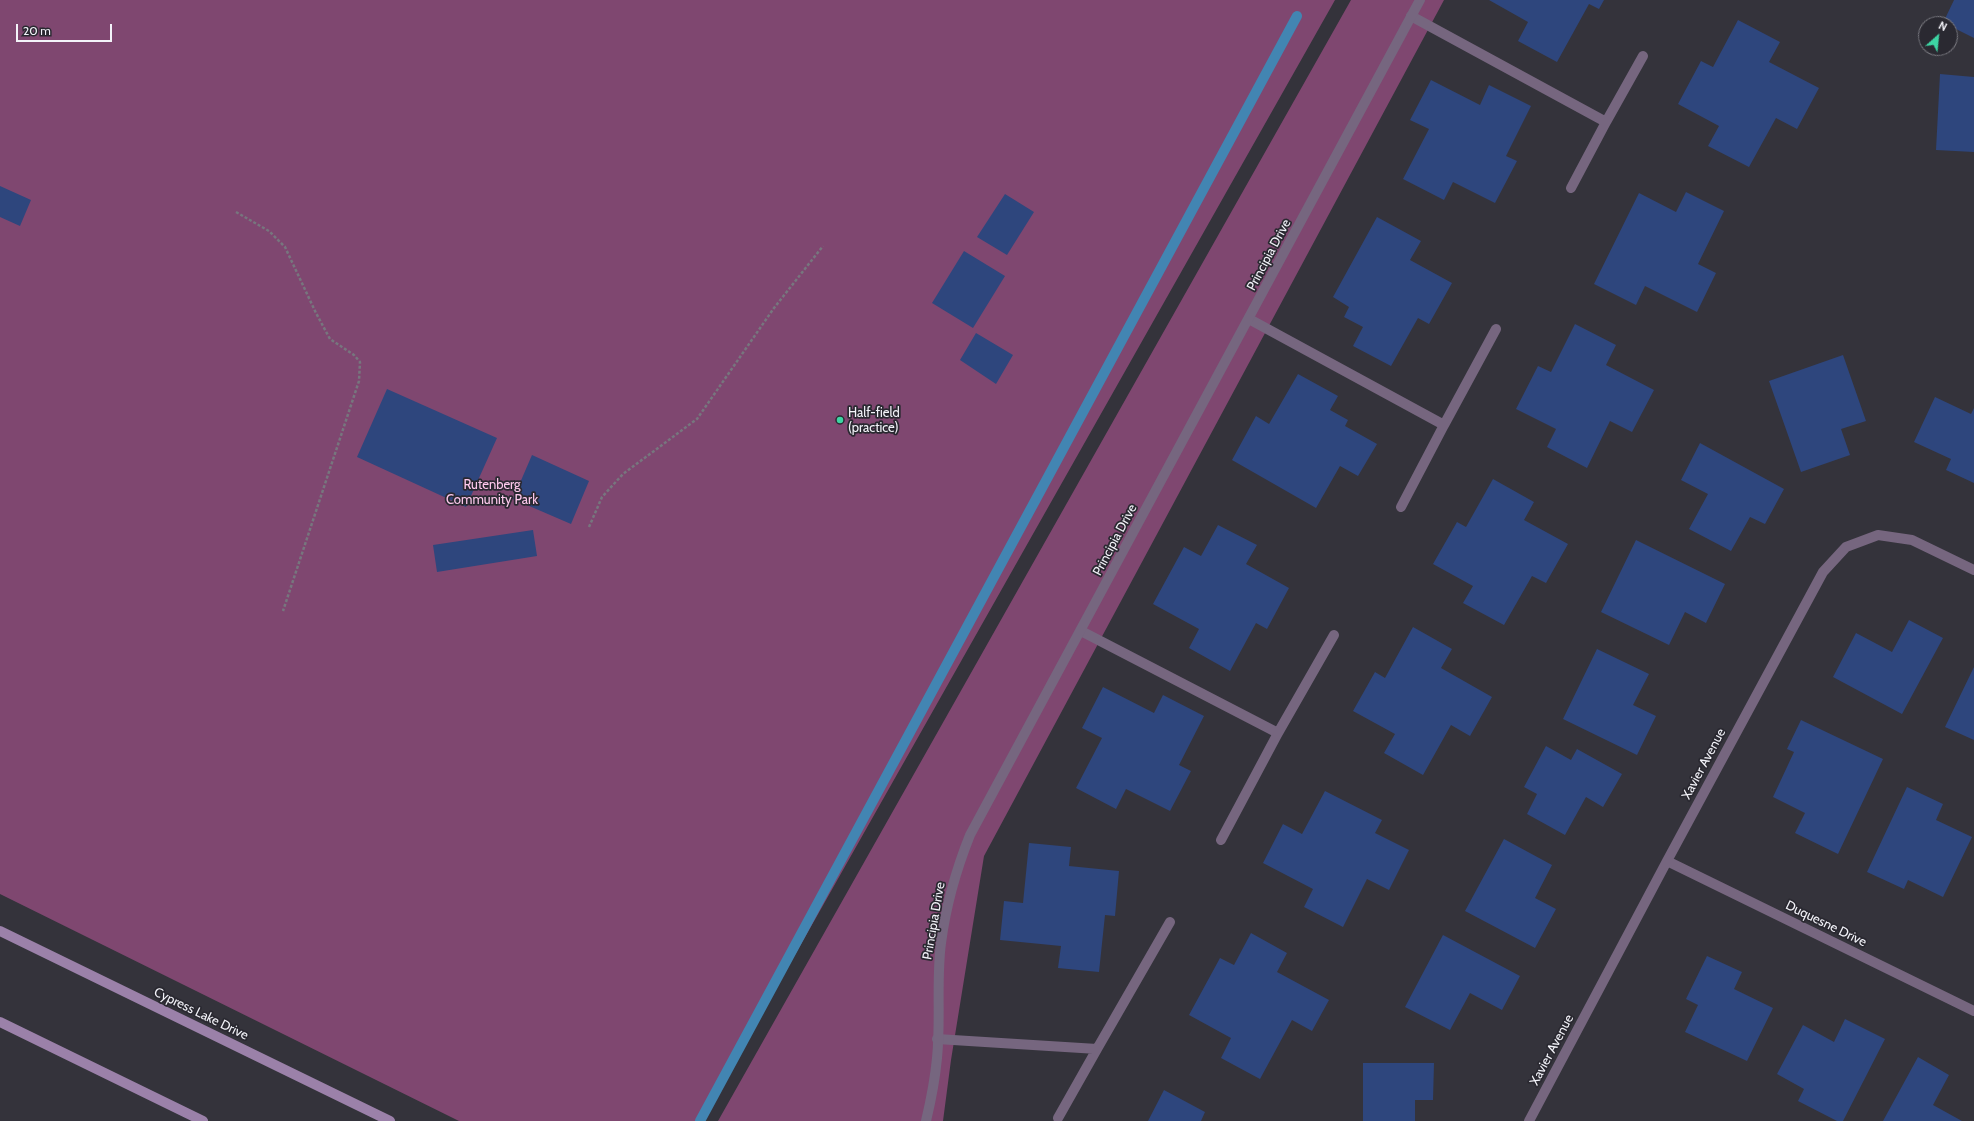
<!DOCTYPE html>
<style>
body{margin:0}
#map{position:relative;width:1974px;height:1121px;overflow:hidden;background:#34333b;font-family:Cabin,sans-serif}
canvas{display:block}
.north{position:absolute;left:1918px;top:16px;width:40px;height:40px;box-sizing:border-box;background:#2a2931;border:1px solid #7a7a81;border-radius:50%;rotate:27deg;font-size:11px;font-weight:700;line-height:16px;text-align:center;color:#f3f3f9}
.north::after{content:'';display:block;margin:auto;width:14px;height:18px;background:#3dd4a3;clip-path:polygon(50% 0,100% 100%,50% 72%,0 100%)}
.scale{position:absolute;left:16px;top:24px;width:96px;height:18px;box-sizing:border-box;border:2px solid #f3f3f9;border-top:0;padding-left:5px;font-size:12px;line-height:14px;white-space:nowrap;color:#f3f3f9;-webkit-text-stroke:3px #2a2931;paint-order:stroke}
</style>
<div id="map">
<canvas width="1974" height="1121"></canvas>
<div class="north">N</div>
<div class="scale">20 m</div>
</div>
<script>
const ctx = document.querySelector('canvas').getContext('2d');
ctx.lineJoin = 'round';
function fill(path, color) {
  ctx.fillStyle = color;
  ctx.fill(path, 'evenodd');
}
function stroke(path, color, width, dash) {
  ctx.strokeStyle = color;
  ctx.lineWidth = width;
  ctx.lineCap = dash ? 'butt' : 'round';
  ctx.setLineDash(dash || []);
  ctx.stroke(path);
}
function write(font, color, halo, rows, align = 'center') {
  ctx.font = font + ' Cabin,sans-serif';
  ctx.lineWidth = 3.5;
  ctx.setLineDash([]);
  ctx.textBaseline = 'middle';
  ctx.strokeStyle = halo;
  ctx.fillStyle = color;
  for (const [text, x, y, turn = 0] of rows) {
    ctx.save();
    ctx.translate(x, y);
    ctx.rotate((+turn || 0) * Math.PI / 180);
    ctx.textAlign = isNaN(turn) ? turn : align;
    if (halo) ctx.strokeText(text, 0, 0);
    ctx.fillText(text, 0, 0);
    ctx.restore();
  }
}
const green = new Path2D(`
 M0,0H1335L701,1121H459L0,894Z
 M1351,0H1444L984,856L951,1060L943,1121H718Z`);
const stream = new Path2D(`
 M700,1121L1297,16`);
const building = new Path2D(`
 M1489,0H1604L1599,9L1589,4L1557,62L1518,41L1528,22Z
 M1954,0H1974V38L1950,26V24L1943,23Z
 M1738,20L1780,42L1769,62L1819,88L1797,129L1776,118L1749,167L1708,146L1719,126L1678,104L1701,61L1713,67Z
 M1940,74L1974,77V152L1936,150Z
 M1431,80L1480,105L1489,85L1531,106L1506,156L1517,161L1495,203L1453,182L1444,200L1403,179L1429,129L1410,120Z
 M0,186L31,200L20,226L0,217Z
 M1686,192L1724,211L1698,264L1716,273L1697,312L1645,286L1636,305L1594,284L1639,193L1676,212Z
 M1005,194L1034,212L1007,255L977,237Z
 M1377,217L1421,241L1410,260L1452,283L1429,324L1418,318L1391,366L1353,346L1363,327L1344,317L1349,307L1333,297Z
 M964,251L1005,276L973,328L932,303Z
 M1575,324L1616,345L1606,365L1654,390L1632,432L1610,421L1587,468L1547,447L1556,429L1516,409L1538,366L1551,372Z
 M976,333L1013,355L996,384L960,360Z
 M1843,355L1866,421L1841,429L1850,455L1801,472L1769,381Z
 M1298,374L1338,396L1330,410L1348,420L1345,426L1377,444L1358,476L1340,466L1316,508L1232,460L1256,416L1269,424Z
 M387,389L497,438L466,507L357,457Z
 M1935,397L1971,414L1974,408V483L1946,470L1951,459L1914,442Z
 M1700,443L1784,489L1765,524L1750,517L1731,551L1689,529L1708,494L1681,480Z
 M532,455L589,481L571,524L513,499Z
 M1493,479L1534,502L1524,520L1568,544L1546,583L1532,576L1504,625L1463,603L1473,586L1433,564L1457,522L1466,527Z
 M1218,525L1257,545L1246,564L1289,588L1267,629L1256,623L1230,671L1189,648L1199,629L1153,604L1184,547L1201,556Z
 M533,530L537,556L437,572L433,545Z
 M1636,540L1725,584L1706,623L1685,612L1669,645L1601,612Z
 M1909,620L1943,638L1902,714L1833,677L1856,633L1892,652Z
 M1413,627L1452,649L1441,668L1492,697L1470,736L1451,725L1423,775L1384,753L1395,734L1353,711L1375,672L1385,678Z
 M1597,649L1649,674L1633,705L1656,716L1637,755L1563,719Z
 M1974,667V740L1945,727Z
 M1103,687L1154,713L1163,695L1204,716L1179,765L1191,771L1170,811L1126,789L1116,809L1076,788L1102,738L1082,728Z
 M1801,720L1883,759L1838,854L1795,833L1805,813L1773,797L1794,752L1787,749Z
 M1546,746L1571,760L1577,749L1622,774L1603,807L1586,797L1565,835L1527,814L1537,794L1524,787Z
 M1907,787L1943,804L1936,820L1972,837L1943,897L1908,880L1904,889L1867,872Z
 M1325,791L1382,820L1375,833L1409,850L1389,890L1367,879L1343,927L1304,907L1313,889L1263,863L1283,824L1302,834Z
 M1504,839L1552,865L1535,898L1556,909L1535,948L1465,911Z
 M1029,843L1071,847L1069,866L1119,871L1115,916L1105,915L1099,972L1058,968L1061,946L1000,940L1004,901L1023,903Z
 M1251,933L1287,953L1277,972L1329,1000L1312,1031L1292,1020L1260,1079L1221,1058L1231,1038L1189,1015L1220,958L1234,965Z
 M1443,935L1520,976L1502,1010L1470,993L1450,1030L1405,1007Z
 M1707,956L1742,972L1734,989L1773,1008L1747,1061L1685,1032L1698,1005L1686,999Z
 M1845,1019L1885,1039L1843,1121H1837L1798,1101L1804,1089L1777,1074L1803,1025L1834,1042Z
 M1918,1057L1949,1075L1933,1105L1962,1121H1883Z
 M1363,1063H1434L1433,1100H1415V1121H1363Z
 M1164,1090L1205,1112L1201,1121H1148Z`);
const path = new Path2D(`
 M236,212L269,231L285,247L316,313L330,339L354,355L360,362L359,381L283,611
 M589,527L602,497L623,474L697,419L774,308L823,246`);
const lane = new Path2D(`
 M1411,16L1606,122L1643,56
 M1571,188L1606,122
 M1249,319L1444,425L1496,329
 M1401,507L1444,425
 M1081,631L1278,733L1334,635
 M1221,840L1278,733
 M937,1039L1097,1049L1170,922
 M1058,1118L1097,1049`);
const street = new Path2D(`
 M1667,861L1974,1011
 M926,1121C931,1100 935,1080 937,1058C941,1020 936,981 941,943C946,905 956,870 970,835L1420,0
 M1529,1121L1667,861L1823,572L1846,547L1878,535L1912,540L1974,570`);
const secondary = new Path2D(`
 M0,931L390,1121
 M0,1022L203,1121`);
const markers = [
 [840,420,4,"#3dd4a3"]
];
const streetNames = [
 ["Principia Drive",1269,255,-62],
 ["Principia Drive",1115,540,-62],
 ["Xavier Avenue",1704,764,-62],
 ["Principia Drive",934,921,-80],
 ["Duquesne Drive",1826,924,26],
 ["Cypress Lake Drive",201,1014,26],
 ["Xavier Avenue",1552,1050,-62]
];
const poiNames = [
 ["Half-field",848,413],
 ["(practice)",848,428]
];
const parkNames = [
 ["Rutenberg",492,485],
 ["Community Park",492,500]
];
fill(green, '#7f4770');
stroke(stream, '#4285b2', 10);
fill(building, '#2e467d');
stroke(path, '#77767e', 2.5, [3, 2]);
stroke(lane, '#76667f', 10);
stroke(street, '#76667f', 10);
stroke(secondary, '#9b81a9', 10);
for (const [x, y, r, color] of markers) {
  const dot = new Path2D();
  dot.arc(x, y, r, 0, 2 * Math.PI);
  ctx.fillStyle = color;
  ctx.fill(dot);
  stroke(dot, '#2a2931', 1.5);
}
write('13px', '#f3f3f9', '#2a2931', streetNames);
write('13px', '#f3f3f9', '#2a2931', poiNames, 'left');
write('13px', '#fec9ed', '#2a2931', parkNames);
</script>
